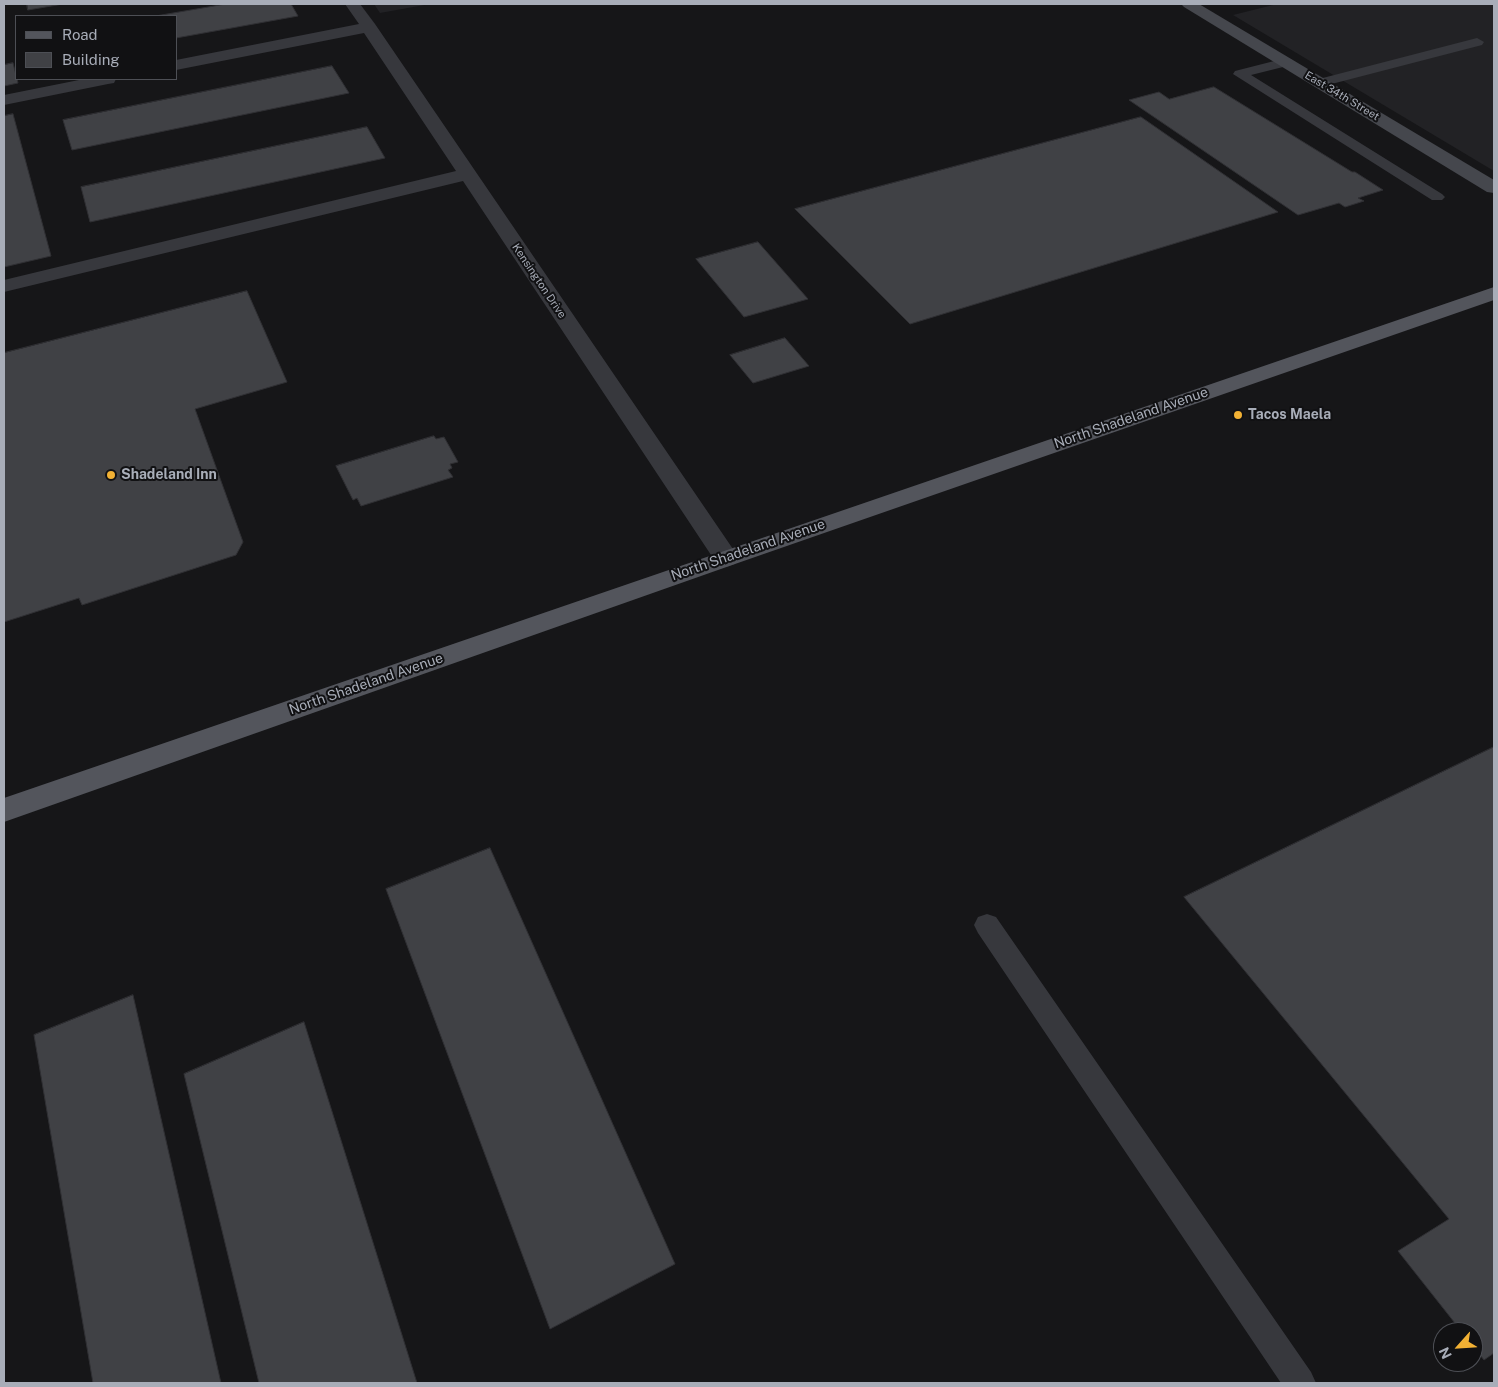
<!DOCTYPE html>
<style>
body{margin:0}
#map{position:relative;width:1498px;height:1387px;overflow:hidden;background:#161618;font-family:"Public Sans",sans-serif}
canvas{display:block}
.frame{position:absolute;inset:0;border:5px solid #a8adb8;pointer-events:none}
.legend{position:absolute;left:15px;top:15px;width:162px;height:65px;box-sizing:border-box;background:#111113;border:1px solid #4d4f55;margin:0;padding:6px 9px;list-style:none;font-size:15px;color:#a8adb8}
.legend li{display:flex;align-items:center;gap:10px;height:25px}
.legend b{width:25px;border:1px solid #4d4f55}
.north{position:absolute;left:1433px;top:1322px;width:50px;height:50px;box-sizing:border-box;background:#111113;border:1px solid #4d4f55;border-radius:50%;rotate:244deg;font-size:14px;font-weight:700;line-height:20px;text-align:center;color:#a8adb8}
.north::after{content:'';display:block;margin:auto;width:18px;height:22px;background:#f2b134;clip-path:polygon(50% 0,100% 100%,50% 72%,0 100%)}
</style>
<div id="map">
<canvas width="1498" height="1387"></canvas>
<div class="frame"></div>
<ul class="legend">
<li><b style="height:6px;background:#53555c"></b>Road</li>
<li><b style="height:14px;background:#404145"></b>Building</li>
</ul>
<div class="north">N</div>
</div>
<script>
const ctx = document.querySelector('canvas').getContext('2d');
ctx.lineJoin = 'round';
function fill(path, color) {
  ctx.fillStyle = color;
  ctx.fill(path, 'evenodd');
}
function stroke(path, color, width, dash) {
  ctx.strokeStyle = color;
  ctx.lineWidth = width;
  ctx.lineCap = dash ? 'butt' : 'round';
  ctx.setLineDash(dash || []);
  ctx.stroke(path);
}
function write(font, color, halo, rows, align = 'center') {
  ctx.font = font + ' "Public Sans",sans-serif';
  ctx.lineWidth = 4;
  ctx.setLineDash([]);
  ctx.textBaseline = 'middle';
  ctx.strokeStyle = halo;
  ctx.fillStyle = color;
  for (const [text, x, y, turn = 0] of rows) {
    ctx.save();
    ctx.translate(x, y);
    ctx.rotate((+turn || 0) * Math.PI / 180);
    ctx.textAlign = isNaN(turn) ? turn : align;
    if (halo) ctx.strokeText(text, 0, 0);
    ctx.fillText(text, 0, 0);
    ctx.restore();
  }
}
const built = new Path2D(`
 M374,4H430L380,13Z
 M1277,4H1494V171L1233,15Z`);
const building = new Path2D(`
 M27,4H63L28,10Z
 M226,4H291L298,16L176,38V16H156Z
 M13,63L18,83L4,86V65Z
 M332,66L349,93L72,150L63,120Z
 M1214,87L1352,172H1355L1383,190L1358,198L1364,201L1345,207L1339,203L1298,215L1129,100L1159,92L1169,99Z
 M13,114L51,256L4,267V116Z
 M1141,117L1278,212L910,324L795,209Z
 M367,127L385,158L90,222L81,187Z
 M758,242L808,299L744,317L696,259Z
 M247,291L287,382L195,409L243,542L236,555L82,605L79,598L4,622V353Z
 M785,338L809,366L753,383L730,355Z
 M434,436L436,439L444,437L458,462L450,464L452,468L448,470L453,477L361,506L357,498L353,500L336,466Z
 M1494,747V1353L1484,1360L1473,1346V1332H1462L1398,1251L1449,1219L1184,897Z
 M490,848L675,1264L550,1329L386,889Z
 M133,995L221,1383H93L34,1035Z
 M304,1022L417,1383H259L184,1074Z`);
const lane = new Path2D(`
 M1477,38L1484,42L1482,45L1320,87L1313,83L1315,80Z
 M1286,58L1291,59L1293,62L1291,65L1251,75L1442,194L1445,197L1442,200H1432L1233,74L1235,71Z
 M987,914L996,917L1311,1372L1316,1383H1281L978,933L974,925L978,917Z`);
const street = new Path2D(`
 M345,4H360L375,24L735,552L739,558L735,564L726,567L717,564L463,181L4,292V280L456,171L364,33L176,70V60L359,24Z
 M84,79H116L114,83L108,84L4,105V95Z`);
const secondary = new Path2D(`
 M1181,4H1199L1494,180V193L1487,192L1184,7Z`);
const primary = new Path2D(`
 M1494,287V300L735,564L4,822V798Z`);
const markers = [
 [1238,415,5,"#f2b134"],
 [111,475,5,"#f2b134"]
];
const farStreetnames = [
 ["East 34th Street",1342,96,31],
 ["Kensington Drive",539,281,56]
];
const poiNames = [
 ["Tacos Maela",1248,415],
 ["Shadeland Inn",121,475]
];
const streetNames = [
 ["North Shadeland Avenue",1131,418,-19],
 ["North Shadeland Avenue",748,550,-19],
 ["North Shadeland Avenue",366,684,-19]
];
fill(built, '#222225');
fill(building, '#404145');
stroke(building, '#303034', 1);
fill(lane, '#37383d');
fill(street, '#37383d');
fill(secondary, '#45474d');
fill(primary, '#53555c');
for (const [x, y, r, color] of markers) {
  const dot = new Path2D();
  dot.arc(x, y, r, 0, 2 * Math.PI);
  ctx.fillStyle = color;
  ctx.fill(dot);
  stroke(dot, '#111113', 2);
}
write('11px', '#a8adb8', '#111113', farStreetnames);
write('bold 14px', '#a8adb8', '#111113', poiNames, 'left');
write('14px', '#a8adb8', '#111113', streetNames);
</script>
